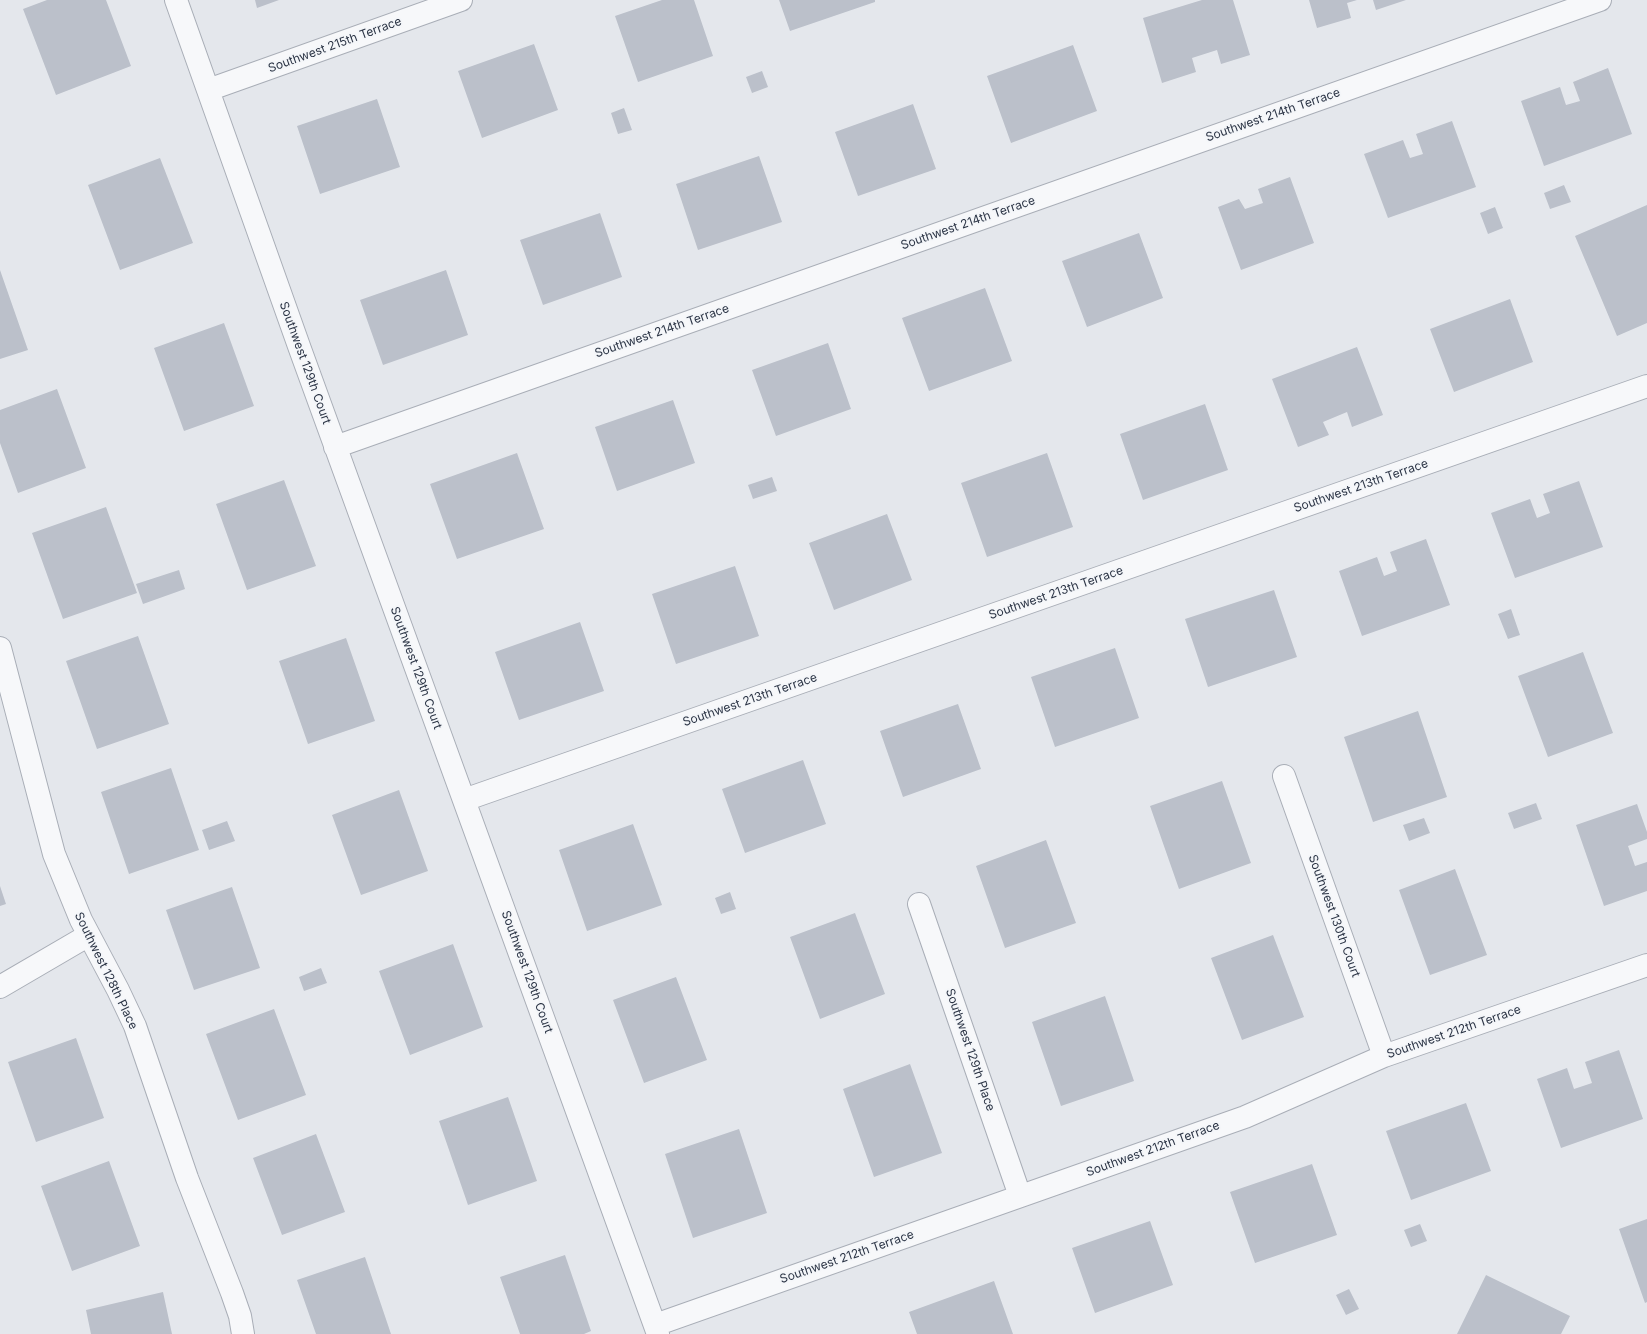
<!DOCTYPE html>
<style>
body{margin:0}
canvas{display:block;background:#e4e7ec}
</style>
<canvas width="1647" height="1334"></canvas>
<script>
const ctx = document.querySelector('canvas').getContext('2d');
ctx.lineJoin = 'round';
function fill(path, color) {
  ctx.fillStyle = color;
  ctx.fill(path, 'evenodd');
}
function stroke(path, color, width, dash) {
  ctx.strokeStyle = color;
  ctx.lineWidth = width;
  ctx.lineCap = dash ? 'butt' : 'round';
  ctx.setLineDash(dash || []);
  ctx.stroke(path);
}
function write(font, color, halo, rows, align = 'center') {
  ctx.font = font + ' Inter,sans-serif';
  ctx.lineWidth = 3.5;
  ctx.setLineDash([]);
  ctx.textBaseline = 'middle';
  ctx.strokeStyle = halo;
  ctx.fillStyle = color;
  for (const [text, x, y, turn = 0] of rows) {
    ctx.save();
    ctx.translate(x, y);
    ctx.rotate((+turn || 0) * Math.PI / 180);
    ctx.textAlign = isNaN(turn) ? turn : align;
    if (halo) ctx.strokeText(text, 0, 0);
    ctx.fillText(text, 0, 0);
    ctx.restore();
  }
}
const building = new Path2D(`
 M47,0H106L131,66L56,95L23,9Z
 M255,0H279L257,8Z
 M662,0H694L713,56L638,82L615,16Z
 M779,0H875V2L790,31Z
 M1202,0H1233L1250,55L1221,64L1217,50L1192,58L1196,72L1162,83L1143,18Z
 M1309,0H1357L1347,3L1351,18L1317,28Z
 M1373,0H1406L1376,10Z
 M534,44L558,110L482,138L458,71Z
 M1073,45L1097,111L1011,143L987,76Z
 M1608,68L1632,134L1544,166L1521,101L1560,87L1566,105L1580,101L1573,82Z
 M762,71L768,87L752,93L746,77Z
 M377,99L400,167L320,194L297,126Z
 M913,104L936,169L858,196L835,132Z
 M624,108L632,130L618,134L611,113Z
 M1452,121L1476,187L1388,218L1364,154L1403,140L1410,158L1423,154L1416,134Z
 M759,156L782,222L698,250L676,184Z
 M160,158L193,243L120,270L88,185Z
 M1290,177L1314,243L1241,270L1218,207L1239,199L1245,209L1263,203L1258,189Z
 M1564,185L1571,202L1550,209L1544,193Z
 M1647,205V323L1617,336L1575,236Z
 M1495,207L1503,228L1488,234L1480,213Z
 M600,213L622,277L543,305L520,240Z
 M1139,233L1163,298L1087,327L1062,261Z
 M0,270L28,350L0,359Z
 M446,270L468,335L383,365L360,300Z
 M985,288L1012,361L929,391L902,318Z
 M1510,299L1533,362L1454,392L1430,329Z
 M224,323L254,406L184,431L154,348Z
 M828,343L851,409L776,436L752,370Z
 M1357,347L1383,415L1352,427L1347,412L1323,422L1329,435L1298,447L1272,379Z
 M57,389L86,468L18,493L0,443V410Z
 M673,400L695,463L617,491L595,427Z
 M1205,404L1228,470L1143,500L1120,434Z
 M517,453L544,529L457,559L430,484Z
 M1047,453L1073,527L987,557L961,483Z
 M772,477L777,491L753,499L748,485Z
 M284,480L316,566L247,590L216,504Z
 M1579,481L1603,547L1515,578L1491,513L1530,499L1537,518L1550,513L1543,494Z
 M106,507L137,593L63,619L32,533Z
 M887,514L912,580L834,610L809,543Z
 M1426,539L1450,605L1362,636L1339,571L1377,557L1384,576L1397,571L1390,552Z
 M735,566L759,636L676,664L652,594Z
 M179,570L185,589L143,604L136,584Z
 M1274,590L1297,657L1208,687L1185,619Z
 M1511,609L1520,635L1508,639L1498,614Z
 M580,622L604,691L519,720L495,652Z
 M138,636L169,724L97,749L66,661Z
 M346,638L375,721L308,744L279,661Z
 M1115,648L1139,718L1055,747L1031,677Z
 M1583,652L1613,733L1548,757L1518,676Z
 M958,704L981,769L903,797L880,731Z
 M1418,711L1447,797L1373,822L1344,737Z
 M803,760L826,824L745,853L722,789Z
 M171,768L199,850L129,874L101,792Z
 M1222,781L1251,863L1179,889L1150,806Z
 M399,790L428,871L361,895L332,815Z
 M1536,803L1542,819L1514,829L1508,813Z
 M1637,804L1647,832V839L1628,846L1635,866L1647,862V891L1604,906L1576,825Z
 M1424,818L1430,833L1409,841L1403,825Z
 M227,821L235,841L209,850L202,830Z
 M633,824L662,905L587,931L559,850Z
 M1046,840L1076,923L1005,948L976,866Z
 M1455,869L1487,955L1430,975L1399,890Z
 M0,886L6,904L0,906Z
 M232,887L260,968L194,990L166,910Z
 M730,892L736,909L721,914L715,898Z
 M855,913L885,994L820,1019L790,937Z
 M1273,935L1304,1017L1242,1040L1211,958Z
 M453,944L483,1027L410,1055L379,971Z
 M321,968L327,983L304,991L299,977Z
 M676,977L707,1060L644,1083L613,1000Z
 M1105,996L1134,1081L1061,1106L1032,1022Z
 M274,1009L306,1095L238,1120L206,1034Z
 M76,1038L104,1118L36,1142L8,1062Z
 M1619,1050L1643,1119L1561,1148L1537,1079L1567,1068L1574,1089L1592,1083L1585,1062Z
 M910,1064L942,1153L874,1177L843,1089Z
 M508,1097L537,1181L468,1205L439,1121Z
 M1466,1103L1491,1171L1411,1200L1386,1131Z
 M739,1129L767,1213L693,1238L665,1154Z
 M316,1134L345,1212L282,1235L253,1158Z
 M109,1161L140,1246L72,1271L41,1186Z
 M1312,1164L1337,1235L1255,1263L1230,1192Z
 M1647,1219V1302L1645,1303L1619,1229Z
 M1150,1221L1173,1285L1095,1313L1072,1248Z
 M1420,1224L1427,1241L1411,1247L1404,1230Z
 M565,1255L591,1331L584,1334H520L500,1277Z
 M365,1257L391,1334H316L297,1280Z
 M1486,1275L1570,1316L1561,1334H1457Z
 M994,1281L1013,1334H917L909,1312Z
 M1349,1289L1359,1309L1346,1315L1336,1295Z
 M163,1292L172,1334H91L86,1310Z`);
const minor = new Path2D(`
 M176,0L300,349L658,1334
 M208,90L461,0
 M335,447L1600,0
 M0,648L54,854L81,920L118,990L135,1026L187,1178L232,1293L240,1316L243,1334
 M1284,776L1384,1056
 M464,800L1647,386
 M919,904L1020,1196
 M0,987L89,935
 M655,1325L1245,1117L1384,1056L1647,965`);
const streetNames = [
 ["Southwest 215th Terrace",335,45,-20],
 ["Southwest 214th Terrace",1273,115,-19],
 ["Southwest 214th Terrace",968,223,-19],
 ["Southwest 214th Terrace",662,331,-19],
 ["Southwest 129th Court",305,363,70],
 ["Southwest 213th Terrace",1361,486,-19],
 ["Southwest 213th Terrace",1056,593,-19],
 ["Southwest 129th Court",416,668,70],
 ["Southwest 213th Terrace",750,700,-19],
 ["Southwest 130th Court",1334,916,70],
 ["Southwest 128th Place",106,971,64],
 ["Southwest 129th Court",527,972,70],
 ["Southwest 212th Terrace",1454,1032,-19],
 ["Southwest 129th Place",970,1050,71],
 ["Southwest 212th Terrace",1153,1149,-20],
 ["Southwest 212th Terrace",847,1257,-19]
];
fill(building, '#bbc0ca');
stroke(minor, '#a9aeb7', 24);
stroke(minor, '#f7f8fa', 22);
write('12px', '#2b3445', '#f4f6f9', streetNames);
</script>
